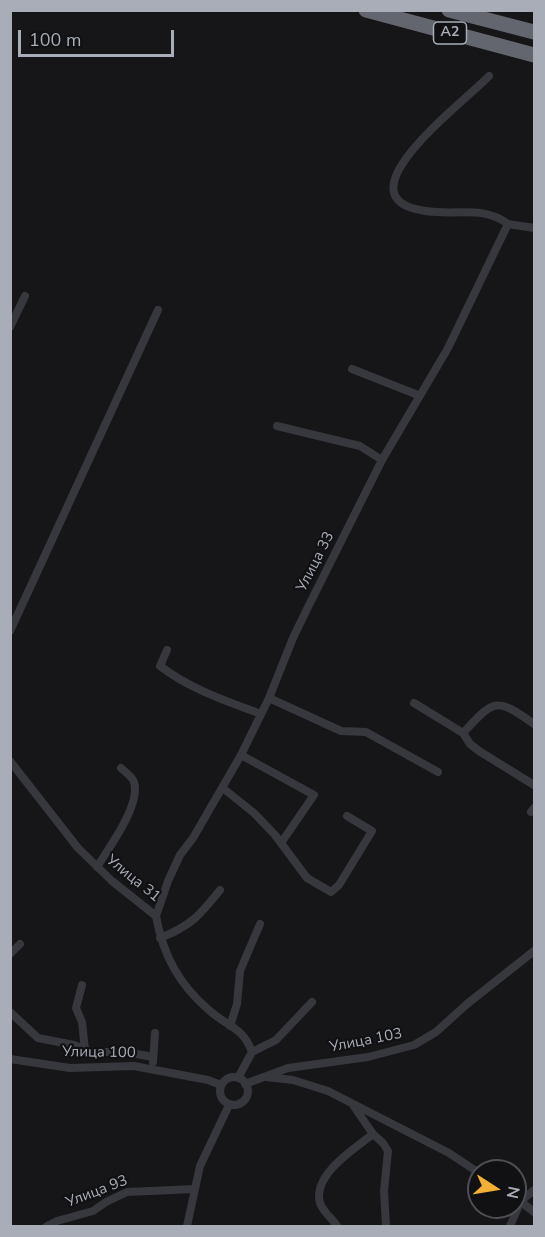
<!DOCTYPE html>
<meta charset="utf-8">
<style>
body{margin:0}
#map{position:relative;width:545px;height:1237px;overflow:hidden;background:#161618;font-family:"Nunito Sans",sans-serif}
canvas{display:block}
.frame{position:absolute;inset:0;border:12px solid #a8adb8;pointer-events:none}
.north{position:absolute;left:467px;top:1159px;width:60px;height:60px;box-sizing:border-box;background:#111113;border:2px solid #4d4f55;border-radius:50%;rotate:102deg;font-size:16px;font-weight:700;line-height:24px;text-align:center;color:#a8adb8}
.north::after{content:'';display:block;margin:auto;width:21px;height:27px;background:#f2b134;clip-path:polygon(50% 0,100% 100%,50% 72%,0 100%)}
.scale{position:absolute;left:18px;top:30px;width:156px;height:27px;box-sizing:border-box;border:3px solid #a8adb8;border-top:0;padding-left:8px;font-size:18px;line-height:21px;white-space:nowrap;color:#a8adb8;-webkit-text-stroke:4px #111113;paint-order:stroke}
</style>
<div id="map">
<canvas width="545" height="1237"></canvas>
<div class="frame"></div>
<div class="north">N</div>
<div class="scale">100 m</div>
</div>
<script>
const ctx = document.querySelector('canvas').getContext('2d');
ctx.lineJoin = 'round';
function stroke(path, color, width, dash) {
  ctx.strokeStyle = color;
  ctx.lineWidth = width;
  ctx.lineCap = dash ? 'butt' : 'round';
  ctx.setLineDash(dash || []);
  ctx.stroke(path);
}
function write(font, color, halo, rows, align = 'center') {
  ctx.font = font + ' "Nunito Sans",sans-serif';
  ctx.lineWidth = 4.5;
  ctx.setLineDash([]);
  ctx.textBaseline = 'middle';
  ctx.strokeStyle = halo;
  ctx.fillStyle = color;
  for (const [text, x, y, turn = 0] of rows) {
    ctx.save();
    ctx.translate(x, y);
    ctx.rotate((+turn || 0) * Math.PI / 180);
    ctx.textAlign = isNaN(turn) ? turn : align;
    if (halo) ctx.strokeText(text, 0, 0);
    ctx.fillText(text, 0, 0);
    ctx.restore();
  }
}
const street = new Path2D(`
 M489,76C466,101 323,206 437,212C463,214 485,207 508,224
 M508,224L534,228
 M10,327L25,296
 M352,369L418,395
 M277,426L360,446L382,460
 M10,631L158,310
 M167,650L160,666C190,689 226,701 261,714
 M269,698L341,731L366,732L438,772
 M414,703L463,733L470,744L479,751L534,785
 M463,733C494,700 495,696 534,724
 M241,755L314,795L281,843
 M10,761L78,848L112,881L156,916C163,955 179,985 210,1011C228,1027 243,1027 252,1052L238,1078
 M224,789L254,813L275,835L307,878L331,892L339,885L372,831L347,816
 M531,812L534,808
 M97,867C109,848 141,805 134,782C132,776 125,772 121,768
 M156,916L168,881L180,855L193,838L241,755L269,698L293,638L307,609L382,460L448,348L508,224
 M160,938C191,926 200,915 220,890
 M10,954L20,944
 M82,985L76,1008L82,1022L85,1050
 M10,1012L38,1038L74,1045L92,1052H126L153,1057
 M230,1026L237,1004L240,971L260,924
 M252,1052L276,1040L312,1002
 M10,1059L70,1068L134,1066L208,1080L221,1085
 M153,1062L155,1033
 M266,1077L293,1080L328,1091L449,1153L479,1173
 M220 1091a14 14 0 1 1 28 0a14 14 0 1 1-28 0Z
 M245,1084L288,1068L368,1057L414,1045L436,1032L467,1004L534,951
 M353,1105L373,1134L383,1143L388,1151L384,1191L386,1226
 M515,1197L534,1212
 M47,1226L57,1221L93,1211L106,1202L127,1192L195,1189
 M187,1226L200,1166L229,1105
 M337,1226C332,1218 323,1212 320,1203C312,1175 354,1149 373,1134
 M510,1226L521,1201L534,1190`);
const highway = new Path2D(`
 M366,10L534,55
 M449,10L534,32`);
const shields = [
 [450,33,33]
];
const shieldNames = [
 ["A2",450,33]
];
const streetNames = [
 ["Улица 33",316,562,-63],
 ["Улица 31",133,879,39],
 ["Улица 103",366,1041,-11],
 ["Улица 100",99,1053,1],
 ["Улица 93",97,1192,-21]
];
stroke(street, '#37383d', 8);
stroke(highway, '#63666e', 15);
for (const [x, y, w] of shields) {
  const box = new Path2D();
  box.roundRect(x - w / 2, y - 11, w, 22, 4.5);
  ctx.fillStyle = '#111113';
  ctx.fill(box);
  stroke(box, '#a8adb8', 1.5);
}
write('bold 14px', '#a8adb8', null, shieldNames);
write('15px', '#a8adb8', '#111113', streetNames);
</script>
